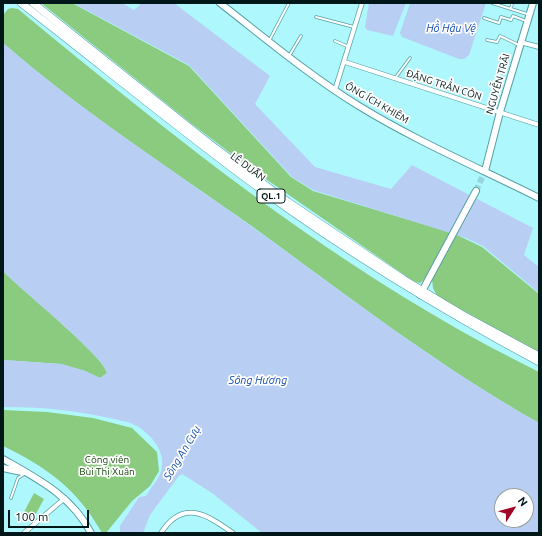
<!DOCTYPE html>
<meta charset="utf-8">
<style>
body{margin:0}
#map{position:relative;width:542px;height:536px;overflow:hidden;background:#aef8fd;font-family:Ubuntu,sans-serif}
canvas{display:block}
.frame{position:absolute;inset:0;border:4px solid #001719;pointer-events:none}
.north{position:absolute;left:494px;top:488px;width:40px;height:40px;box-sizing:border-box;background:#fff;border:1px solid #99a2a3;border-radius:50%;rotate:54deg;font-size:11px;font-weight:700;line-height:16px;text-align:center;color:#001719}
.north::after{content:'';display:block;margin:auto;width:14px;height:18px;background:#a20426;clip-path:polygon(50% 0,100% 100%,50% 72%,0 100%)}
.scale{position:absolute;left:8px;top:510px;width:81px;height:18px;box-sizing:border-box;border:2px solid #001719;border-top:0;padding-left:5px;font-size:12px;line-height:14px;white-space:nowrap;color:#001719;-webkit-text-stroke:3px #fff;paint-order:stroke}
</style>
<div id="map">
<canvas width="542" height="536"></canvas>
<div class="frame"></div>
<div class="north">N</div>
<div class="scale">100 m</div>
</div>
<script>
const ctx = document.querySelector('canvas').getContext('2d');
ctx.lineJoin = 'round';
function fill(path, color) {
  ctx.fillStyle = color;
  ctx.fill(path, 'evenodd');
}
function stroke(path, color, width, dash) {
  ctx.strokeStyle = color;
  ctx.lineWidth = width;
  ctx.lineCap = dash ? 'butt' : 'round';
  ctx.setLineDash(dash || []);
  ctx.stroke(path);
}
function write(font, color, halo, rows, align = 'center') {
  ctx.font = font + ' Ubuntu,sans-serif';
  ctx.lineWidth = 3.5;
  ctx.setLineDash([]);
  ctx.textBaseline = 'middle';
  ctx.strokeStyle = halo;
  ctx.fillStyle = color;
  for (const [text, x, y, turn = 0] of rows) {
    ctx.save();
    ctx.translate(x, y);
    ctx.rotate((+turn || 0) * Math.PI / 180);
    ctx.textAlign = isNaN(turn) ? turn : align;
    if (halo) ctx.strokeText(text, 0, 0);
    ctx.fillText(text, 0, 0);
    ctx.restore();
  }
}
const green = new Path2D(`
 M41,3H72L189,66L291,177L313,191L449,232L451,234L425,279L420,283L413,281L250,168L192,124Z
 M12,8L18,9L30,19C158,124 289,230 432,314C467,335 503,354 539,372V423C438,366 346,295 253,227C168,167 81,111 3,43V15L8,9Z
 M457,235L482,247L539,294V353L437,296L433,288L432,279L454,236Z
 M3,271C20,289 105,357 107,373L100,378L85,371L61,364L3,360Z
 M3,410L47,412L93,418L132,428L157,452L159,471L150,486L132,501L106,533H102C78,490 47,467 3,446Z
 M34,493L44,499L33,519L23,514Z`);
const water = new Path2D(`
 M73,3H122L134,10L142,3H174L270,76L255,104L315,167L391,189L412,165L533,228L524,255L539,267V293L483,246L466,238L313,190L292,177L189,65Z
 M369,3H406L393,36L367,30L365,27Z
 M410,3H486L469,55L464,59H459L402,37L400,33Z
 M3,43C82,112 170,168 255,229C348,296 439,367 539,423V533H262L212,493L182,474L178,477L150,515L143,533H120V526L139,497L146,496C151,487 161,477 162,467C165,449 148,431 133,424C126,421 117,420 109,418C74,410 39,407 3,407V360L61,364L85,371L100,378L107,373C105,357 20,289 3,271ZM502,496H526V520H502Z`);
const secondaryTunnel = new Path2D(`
 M476,191L485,171`);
const lane = new Path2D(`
 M492,3L527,14
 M511,9L512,3
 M316,17L354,27
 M484,18L499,23L501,17L511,20L513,16L526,21
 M487,40L497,42L500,36L519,45
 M269,41L289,3
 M335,41L349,47
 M289,56L301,36
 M396,77L410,58
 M11,498L18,478L26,473`);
const street = new Path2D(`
 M520,42L539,47
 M345,62L539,125
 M335,90L362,3
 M24,533L65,498
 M161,533C183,498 207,515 233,533`);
const secondary = new Path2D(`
 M220,3C265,38 310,76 359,106C416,141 479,168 539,198
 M485,171L500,112L533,3
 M420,295L476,191
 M3,459C38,479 72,496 91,533
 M3,468L22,472`);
const primary = new Path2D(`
 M21,3C100,64 178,129 259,188C348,253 442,310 539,362
 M33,3L210,144L288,202L403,279L463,315L539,356`);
const shields = [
 [271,196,28]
];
const shieldNames = [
 ["QL.1",271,196]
];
const streetNames = [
 ["NGUYỄN TRÃI",498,84,-74],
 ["ĐẶNG TRẦN CÔN",444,85,18],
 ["ÔNG ÍCH KHIÊM",377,103,30],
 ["LÊ DUẨN",248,167,37]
];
const parkNames = [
 ["Công viên",107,460],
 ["Bùi Thị Xuân",107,472]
];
const waterNames = [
 ["Hồ Hậu Vệ",451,28],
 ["Sông Hương",258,380],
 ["Sông An Cựu",182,453,-59]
];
fill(green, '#8acb7f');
fill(water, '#b9cef3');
stroke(secondaryTunnel, '#94d6db', 6, [6, 3]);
stroke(lane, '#58a0a5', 3.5);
stroke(street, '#58a0a5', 5.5);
stroke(secondary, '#58a0a5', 8);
stroke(primary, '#58a0a5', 8);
stroke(lane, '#fff', 2);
stroke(street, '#fff', 4);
stroke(secondary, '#fff', 6);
stroke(primary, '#fff', 7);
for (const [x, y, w] of shields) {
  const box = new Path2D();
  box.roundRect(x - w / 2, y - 7, w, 14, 3);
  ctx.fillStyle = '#fff';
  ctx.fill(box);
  stroke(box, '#001719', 1);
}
write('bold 9px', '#001719', null, shieldNames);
write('10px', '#001719', '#fff', streetNames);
write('10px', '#114308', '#fff', parkNames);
write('italic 11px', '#124cb0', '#fff', waterNames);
</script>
